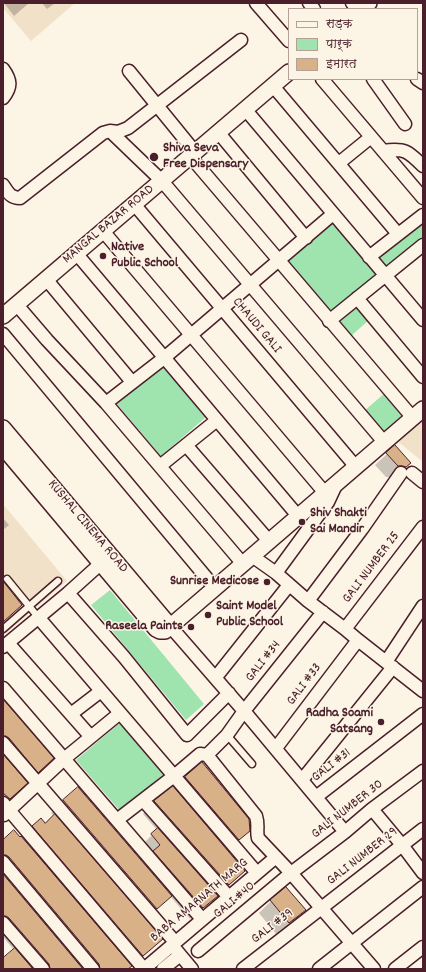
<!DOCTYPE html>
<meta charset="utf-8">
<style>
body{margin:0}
#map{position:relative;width:426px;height:972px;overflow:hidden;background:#fcf5e5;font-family:Dekko,"Playpen Sans Deva",sans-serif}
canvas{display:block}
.frame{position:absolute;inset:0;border:4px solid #4a1f2b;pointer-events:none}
.legend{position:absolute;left:288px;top:8px;width:130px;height:72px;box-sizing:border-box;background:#fcf5e5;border:1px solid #b59f9b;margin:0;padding:5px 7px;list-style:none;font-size:12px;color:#4a1f2b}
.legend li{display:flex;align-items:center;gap:8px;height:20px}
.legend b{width:20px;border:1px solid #b59f9b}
</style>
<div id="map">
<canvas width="426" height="972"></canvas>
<div class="frame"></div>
<ul class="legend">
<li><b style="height:5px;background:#fcf5e5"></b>सड़क</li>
<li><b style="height:11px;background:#9fe3af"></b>पार्क</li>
<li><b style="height:11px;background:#d8b189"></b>इमारत</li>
</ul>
</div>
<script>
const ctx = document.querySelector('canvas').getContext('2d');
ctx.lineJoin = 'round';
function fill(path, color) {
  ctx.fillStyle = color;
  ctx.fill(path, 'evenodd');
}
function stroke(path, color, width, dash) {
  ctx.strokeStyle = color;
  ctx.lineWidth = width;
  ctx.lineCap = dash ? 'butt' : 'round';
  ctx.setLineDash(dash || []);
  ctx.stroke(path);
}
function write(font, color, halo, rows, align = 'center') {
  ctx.font = font + ' Dekko,sans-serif';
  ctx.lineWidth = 3;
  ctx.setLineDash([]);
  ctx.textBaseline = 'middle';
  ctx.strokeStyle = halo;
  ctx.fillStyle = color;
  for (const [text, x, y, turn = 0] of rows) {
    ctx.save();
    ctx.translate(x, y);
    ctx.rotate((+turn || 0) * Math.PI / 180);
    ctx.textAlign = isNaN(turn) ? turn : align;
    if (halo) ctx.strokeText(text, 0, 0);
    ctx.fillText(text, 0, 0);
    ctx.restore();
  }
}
const built = new Path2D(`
 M3,3H75L31,41L3,8Z
 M423,416V462L396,440Z
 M3,504L67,581L3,636Z`);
const green = new Path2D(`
 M423,220V241L386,270L375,257Z
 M333,223L377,275L332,313L288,262Z
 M356,305L369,320L351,336L337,320Z
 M162,366L206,417L161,456L117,404Z
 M386,392L408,417L384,437L363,412Z
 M110,590L204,704L186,720L91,605Z
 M121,722L165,773L120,811L76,760Z`);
const shadow = new Path2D(`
 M4,3H29L14,16Z
 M42,3H55L47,9Z
 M387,454L409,463L393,479L390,477H386L375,465Z
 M3,518L9,525L3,530Z
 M3,701L41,770L3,805Z
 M202,764L249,831L227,851L244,871L232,882L190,919L170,896L145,920L161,939L150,951L128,969H3V959L14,950L3,937V841L22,838L33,827L45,824L54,816L51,813L78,788L142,863L148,857L140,847L157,830L143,814L155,802L173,788L174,789L185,778Z
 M286,888L305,910L293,922L277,935L259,913L271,901Z`);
const building = new Path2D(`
 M395,445L411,463L406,467L402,466H398L386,453Z
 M3,581L22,605L3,622Z
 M3,699L54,758L38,773L9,738L6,736H3Z
 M3,754L28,783L10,799L3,793Z
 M202,762L249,819L250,831L239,840L185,777Z
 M173,786L245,871L229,885L154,801Z
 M78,787L172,896L157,909L63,800Z
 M55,814L163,939L143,956L32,826L41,818L45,823Z
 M158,828L218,896L203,908L153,851L160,845L151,834Z
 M14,830L20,837L21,836L132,966L128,969H100L99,964L9,857L6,855H3V840Z
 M3,874L83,969H50L49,964L9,918L6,916H3Z
 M286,887L306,910L289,923L270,900Z
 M15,948L33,969H3V958Z`);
const service = new Path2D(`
 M7,579L38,617
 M3,629L58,581
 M227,735L252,764`);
const minor = new Path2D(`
 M256,3L289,41
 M309,3L314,9
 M352,3L357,9
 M3,69C11,80 12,87 3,98
 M129,71L195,152
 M322,79L423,198
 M373,79L405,124
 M417,79L423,83
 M273,86L398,234
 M245,109L423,320
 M110,131L162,181L384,442
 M218,132L306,238
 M383,151C405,148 408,151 423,166
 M190,156L413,418
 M339,163L371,137
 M3,185C8,192 10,198 20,198L103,133L110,131L118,132L128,128L241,40
 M134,204L356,467
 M103,231L325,493
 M76,253L298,516
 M369,257L423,215
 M46,279L132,382
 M357,298L423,377
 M17,305L47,340L106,403L243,564
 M329,321L423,245
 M3,334L215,588
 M106,403L164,358L333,214
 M186,445L269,541
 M160,466L217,420
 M412,473L423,482
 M252,556L276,573L308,601L345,629L358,640L423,691
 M276,573L328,502L335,487
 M68,593L124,657L187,735L229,693
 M308,601L362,529L401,473
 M38,617L257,873
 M170,626L244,711L345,832
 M345,629L423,527
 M8,643L91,737
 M3,647L68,593L108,557
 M386,662L423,606
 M216,677L289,585
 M3,688L202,919
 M71,714L101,691
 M3,743L175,942
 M276,748L358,640
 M207,755L256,816C259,825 256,831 258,838L291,873L374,969
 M302,780L393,667
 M316,797L423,714
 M143,800L229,897
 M3,803L144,969
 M372,809L402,845L423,873
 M4,815L64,759L120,713
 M117,820L174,776L200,754L207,755L227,735L244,711L323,612
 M3,862L93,969
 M3,923L43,969
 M172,945L192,969
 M198,951L291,873L345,832L372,809L423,771
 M144,969L276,857
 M163,969L180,955
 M243,969L423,829
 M319,969L423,887
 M395,969L423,947`);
const tertiary = new Path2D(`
 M362,9L369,3
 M3,316L289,72
 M3,428L170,626
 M3,447L156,629L160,631H165L423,409`);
const markers = [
 [154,157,5,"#4a1f2b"],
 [103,256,4,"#4a1f2b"],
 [302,522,4,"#4a1f2b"],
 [267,582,4,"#4a1f2b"],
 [208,615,4,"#4a1f2b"],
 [191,627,4,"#4a1f2b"],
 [381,722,4,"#4a1f2b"]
];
const poiNames = [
 ["Shiva Seva",163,149],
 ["Free Dispensary",163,165],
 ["Native",111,248],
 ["Public School",111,264],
 ["Shiv Shakti",310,514],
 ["Sai Mandir",310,530],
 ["Sunrise Medicose",259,582,"right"],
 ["Saint Model",216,607],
 ["Public School",216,623],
 ["Raseela Paints",183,627,"right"],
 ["Radha Soami",373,714,"right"],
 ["Satsang",373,730,"right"]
];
const streetNames = [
 ["MANGAL BAZAR ROAD",109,225,-40],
 ["CHAUDI GALI",256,326,50],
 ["KUSHAL CINEMA ROAD",87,527,50],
 ["GALI NUMBER 25",372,568,-53],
 ["GALI #34",264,662,-52],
 ["GALI #33",305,685,-53],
 ["GALI #31",332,766,-38],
 ["GALI NUMBER 30",348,810,-38],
 ["GALI NUMBER 29",363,857,-38],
 ["BABA AMARNATH MARG",200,901,-40],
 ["GALI #40",235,901,-40],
 ["GALI #39",273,927,-37]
];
fill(built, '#f1e1c9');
fill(green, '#9fe3af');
fill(shadow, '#0003');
fill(building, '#d8b189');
stroke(building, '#4a1f2b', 1);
stroke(service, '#4a1f2b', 9);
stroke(minor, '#4a1f2b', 15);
stroke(tertiary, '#4a1f2b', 18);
stroke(service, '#fcf5e5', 6);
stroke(minor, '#fcf5e5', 12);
stroke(tertiary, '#fcf5e5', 15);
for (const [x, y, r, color] of markers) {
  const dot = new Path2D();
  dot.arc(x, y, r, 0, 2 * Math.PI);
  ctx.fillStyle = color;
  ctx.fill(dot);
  stroke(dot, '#fcf5e5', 1.5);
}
write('bold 14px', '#4a1f2b', '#fcf5e5', poiNames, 'left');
write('14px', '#4a1f2b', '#fcf5e5', streetNames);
</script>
